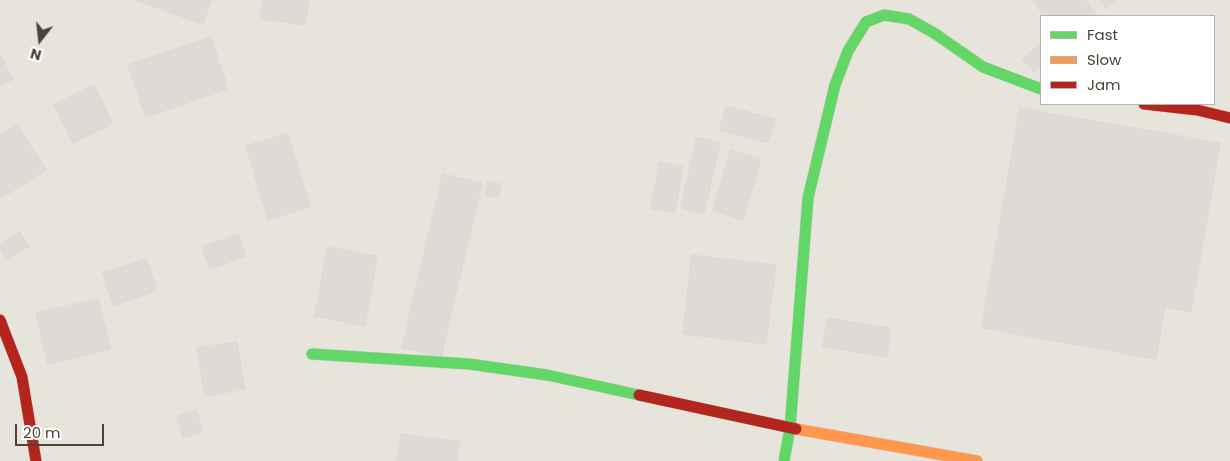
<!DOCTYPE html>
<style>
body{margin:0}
#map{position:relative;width:1230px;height:461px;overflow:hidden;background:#f4f2ee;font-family:Poppins,sans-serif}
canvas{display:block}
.legend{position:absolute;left:1040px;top:15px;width:175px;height:90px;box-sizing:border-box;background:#fff;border:1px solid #b7b4b0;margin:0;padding:6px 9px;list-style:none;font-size:15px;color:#4b4439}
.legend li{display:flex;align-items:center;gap:10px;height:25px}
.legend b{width:25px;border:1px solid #b7b4b0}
.north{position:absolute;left:15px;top:15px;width:50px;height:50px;-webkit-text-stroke:4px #fff;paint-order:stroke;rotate:196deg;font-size:14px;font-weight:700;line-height:20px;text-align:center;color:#4b4439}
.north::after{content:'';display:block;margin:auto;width:18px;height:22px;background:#4b4439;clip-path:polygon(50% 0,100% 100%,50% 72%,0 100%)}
.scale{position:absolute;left:15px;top:424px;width:89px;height:22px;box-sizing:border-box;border:2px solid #4b4439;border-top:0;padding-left:6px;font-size:15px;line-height:18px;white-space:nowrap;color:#4b4439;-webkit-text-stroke:4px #fff;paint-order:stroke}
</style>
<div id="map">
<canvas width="1230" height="461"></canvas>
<ul class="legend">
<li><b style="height:6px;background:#63d668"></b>Fast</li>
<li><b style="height:6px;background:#ff974d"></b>Slow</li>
<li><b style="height:6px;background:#b3261e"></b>Jam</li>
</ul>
<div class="north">N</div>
<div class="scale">20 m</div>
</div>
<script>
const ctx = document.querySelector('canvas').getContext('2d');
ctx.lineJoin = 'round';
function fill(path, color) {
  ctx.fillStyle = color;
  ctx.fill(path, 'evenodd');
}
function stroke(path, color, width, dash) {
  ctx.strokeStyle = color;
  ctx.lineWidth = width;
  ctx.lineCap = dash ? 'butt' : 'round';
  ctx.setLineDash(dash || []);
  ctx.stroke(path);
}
const residential = new Path2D(`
 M0,0H1230V461H0ZM1041,16H1214V104H1041Z`);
const building = new Path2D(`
 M135,0H212L203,24Z
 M263,0H309L305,25L260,19Z
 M1034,0H1085L1098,16H1044L1033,1Z
 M1100,0H1117L1106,8Z
 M211,37L228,89L146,117L128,65Z
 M1041,42V65L1034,72L1022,60Z
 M0,55L13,79L0,86Z
 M94,85L113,124L73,143L54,105Z
 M726,106L775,119L768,143L720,130Z
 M1020,108L1220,143L1191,312L1165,307L1156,359L982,328Z
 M17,124L46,170L0,199V135Z
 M288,134L310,207L268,220L246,146Z
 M697,137L720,143L704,214L681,208Z
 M731,150L761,159L743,220L713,211Z
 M660,162L683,167L675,213L651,209Z
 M443,174L482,183L441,357L402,348Z
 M488,182L501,184L499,197L486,195Z
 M20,232L29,246L6,261L0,250V244Z
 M239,234L246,256L210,269L202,247Z
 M328,247L377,256L365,326L315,316Z
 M692,255L776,265L766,344L683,334Z
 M147,259L157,291L113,306L103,273Z
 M98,299L111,349L48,364L36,313Z
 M828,318L891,328L887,357L823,347Z
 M237,342L245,389L205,396L197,348Z
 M196,410L203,432L183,438L177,416Z
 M401,434L460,442L457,461H397Z`);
const fast = new Path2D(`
 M312,354L469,364L547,375L639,395
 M784,461L790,428L808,198L835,85L848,51L866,22L884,15L909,19L934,33L983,67L1041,89`);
const slow = new Path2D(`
 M796,429L977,461`);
const jam = new Path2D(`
 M1144,104L1197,110L1230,118
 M0,320L22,377L36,461
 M639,395L796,429`);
fill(residential, '#e7e4dc');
fill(building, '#dedbd6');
stroke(building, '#dcd9d4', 1);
stroke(fast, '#d3cfc5', 12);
stroke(slow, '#d3cfc5', 12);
stroke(jam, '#d3cfc5', 12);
stroke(fast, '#63d668', 11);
stroke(slow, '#ff974d', 11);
stroke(jam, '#b3261e', 11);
</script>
